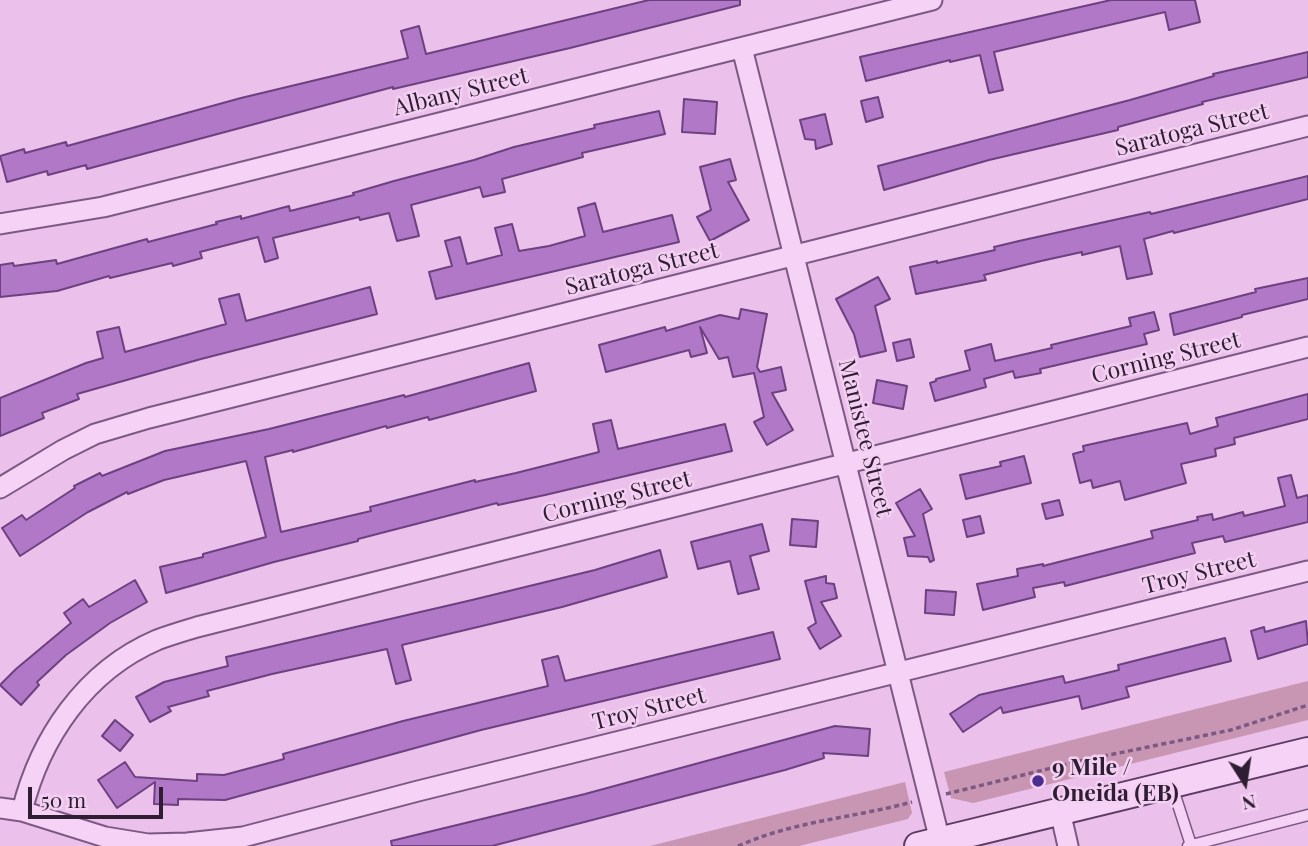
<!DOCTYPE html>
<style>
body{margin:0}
#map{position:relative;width:1308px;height:846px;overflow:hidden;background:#ebc0eb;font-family:"Playfair Display",serif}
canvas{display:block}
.north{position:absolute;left:1210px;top:748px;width:70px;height:70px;-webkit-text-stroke:5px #f3cff2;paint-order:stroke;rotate:168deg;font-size:19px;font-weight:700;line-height:28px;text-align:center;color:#2e1d33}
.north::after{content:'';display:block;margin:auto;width:24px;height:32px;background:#2e1d33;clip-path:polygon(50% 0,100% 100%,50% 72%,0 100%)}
.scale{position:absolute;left:28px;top:787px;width:135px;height:32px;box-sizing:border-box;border:4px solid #2e1d33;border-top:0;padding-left:9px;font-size:21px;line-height:24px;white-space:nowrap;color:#2e1d33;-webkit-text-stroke:5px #f3cff2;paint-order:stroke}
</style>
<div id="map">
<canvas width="1308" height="846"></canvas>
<div class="north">N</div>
<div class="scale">50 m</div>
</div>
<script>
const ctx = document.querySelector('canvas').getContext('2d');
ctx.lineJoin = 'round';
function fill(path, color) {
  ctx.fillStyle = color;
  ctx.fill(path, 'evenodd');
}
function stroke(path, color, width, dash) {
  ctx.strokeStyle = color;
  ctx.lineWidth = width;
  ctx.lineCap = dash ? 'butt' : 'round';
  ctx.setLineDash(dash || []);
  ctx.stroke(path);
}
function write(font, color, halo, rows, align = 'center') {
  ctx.font = font + ' "Playfair Display",serif';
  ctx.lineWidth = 5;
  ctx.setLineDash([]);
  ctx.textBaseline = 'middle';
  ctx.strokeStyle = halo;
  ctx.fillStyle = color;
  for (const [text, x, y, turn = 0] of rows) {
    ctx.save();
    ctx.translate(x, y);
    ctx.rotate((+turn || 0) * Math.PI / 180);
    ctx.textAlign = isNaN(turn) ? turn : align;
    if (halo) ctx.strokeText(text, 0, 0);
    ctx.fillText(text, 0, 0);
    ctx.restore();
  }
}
const green = new Path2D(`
 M1308,681V720L973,803L951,798L944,772Z
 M905,782L912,813L908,819L799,846H650Z`);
const building = new Path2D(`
 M649,0H740V5L570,48L393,89V87L87,169L86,165L48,175L47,171L7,182L0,156L24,149L25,153L66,142L67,146L241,98L408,58L401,31L419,26L426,54Z
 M1111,0H1195L1200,22L1169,30L1165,12L994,52L1003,90L989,93L980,55L950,62V60L866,81L860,57Z
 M1308,52V77L1202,102L1203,104L1118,127V130L989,160L884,190L878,166L1130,100L1214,76L1213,74Z
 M878,97L883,117L866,122L861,101Z
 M684,99L717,102L715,134L682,132Z
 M659,111L665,134L582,153L583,157L502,179L505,192L483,197L480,187L411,205L419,236L397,241L389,213L360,220L359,217L273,238L278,258L265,262L258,237L200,252L202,258L173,266L172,263L110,278L109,276L57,291L0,297V265L13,263L14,266L56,260L57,264L147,239L148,242L217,224L216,222L241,216V219L289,206L290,211L354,195L353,193L394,181L474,160L514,147L595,128L594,125Z
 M825,114L832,144L816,149L815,140L805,139L800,120Z
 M730,159L736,180L728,182L749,220L710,241L697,217L711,210L700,167Z
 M1308,176V199L1174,233L1173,231L1144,239L1152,274L1127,279L1120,246L1082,255V252L1041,261L984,275L986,280L916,294L910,267L937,261V263L995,250L994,247L1019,241L1150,212L1151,214Z
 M595,203L603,232L672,215L679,242L436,299L429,272L452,266L445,241L460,237L467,264L502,255L495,228L512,224L519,251L549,246L585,236L578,208Z
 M878,277L890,299L875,306L886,351L860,357L854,334L836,299Z
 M1308,278V299L1242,315V317L1174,335L1170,314L1256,292L1255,289Z
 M370,287L377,314L201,359L77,394L79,399L42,413L44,418L0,436V398L86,363L103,358L97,332L119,327L125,352L226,324L219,299L239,294L246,321Z
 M741,309L767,314L757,367L760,372L781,367L786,390L772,393L793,430L767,445L754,422L764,417L754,373L733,377L728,357L719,359L700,327L707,353L691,357L689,350L606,372L599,345L665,327L666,331L720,315L739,319Z
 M1154,312L1159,330L1144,334L1147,344L1040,369L1041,373L1015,378L1013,371L984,379L986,387L935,401L930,383L936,381V379L970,370L965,351L991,344L995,361L1052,348L1051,345L1131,326L1129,318Z
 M910,339L914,357L897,361L893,343Z
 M529,363L536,391L429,420L428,417L387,428L386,426L293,452V450L265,457L281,532L371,511L370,507L475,480V482L516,473L599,452L593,424L611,420L618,449L725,424L732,451L545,495L498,505L497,503L358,539V541L274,562L166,593L160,567L203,557V554L266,537L246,461L164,480L128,494L127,492L88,512L20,556L2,528L22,515L26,520L75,488L74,486L100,473L102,476L165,451L269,429L404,395L405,397Z
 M877,380L907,386L903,409L873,403Z
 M1308,394V419L1234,438L1235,444L1215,449L1216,456L1181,464L1186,483L1125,500L1120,481L1093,488L1091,480L1080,483L1073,454L1084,451L1083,446L1187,423L1190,434L1218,426L1216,418Z
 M1024,456L1031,483L966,499L960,475L1001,466L1000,462Z
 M1291,475L1297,498L1308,495V522L1225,542L1223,536L1192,543L1195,553L1065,586L1064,582L1033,588L1035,597L983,610L977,584L1018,576L1017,569L1043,564V566L1153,538L1151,531L1198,520L1197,517L1212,514L1213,520L1243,512L1244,516L1285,506L1278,478Z
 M920,489L932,509L923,514L934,560L930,562L928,557L908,556L904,538L915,536L896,503Z
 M1059,500L1063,515L1046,519L1042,504Z
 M980,516L984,533L967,537L963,520Z
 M792,519L818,521L816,547L790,545Z
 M762,524L769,551L750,556L759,589L738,594L730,561L698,569L691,542Z
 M660,550L667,577L562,607L402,645L411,680L396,684L387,649L272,674L207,691L209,696L168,707L171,711L150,722L136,697L164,682L228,666L226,657L472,600L595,570Z
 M826,576V583L834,584L837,598L821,602L841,636L820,649L808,628L816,623L805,581Z
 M135,580L147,602L110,623L66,655L37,682L39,685L21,705L0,685L16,669L71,623L64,613L83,599L89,607Z
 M926,590L956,592L954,615L925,613Z
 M1306,621L1308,644L1258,659L1251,631L1264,627L1265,632Z
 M773,632L780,659L481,730L225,800L178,799V805L154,804L155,782L117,808L98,780L125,762L135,777L197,781V774L224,775L284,759L283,754L403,721L548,686L542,660L558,656L565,681Z
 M1225,638L1231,661L1126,687L1129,697L1082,709L1079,696L1003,713L1001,707L963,732L950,714L979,695L1063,676L1065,683L1119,670L1118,665Z
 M115,720L133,735L120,751L102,736Z
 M835,726L870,729L868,756L823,753L824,758L785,770L492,846H392L391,841L585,794Z`);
const path = new Path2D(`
 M946,794L1080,761L1231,730L1308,705
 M738,846C794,821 853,818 912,802`);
const lane = new Path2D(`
 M1172,786L1191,845
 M1188,846L1308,815`);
const street = new Path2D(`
 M742,48L940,841
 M0,224L103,207L932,0
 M0,488L63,450L95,434L149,418L1308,126
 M0,808L22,811L105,837L148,844L187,843L243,837L418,791L1308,571
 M22,811C40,738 85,671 157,640C170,635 184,631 197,627L1308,347
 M1060,811L1068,846`);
const secondary = new Path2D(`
 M918,846L1308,751`);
const markers = [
 [1038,781,7,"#4a2d8e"]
];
const streetNames = [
 ["Albany Street",461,92,-14],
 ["Saratoga Street",1192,130,-14],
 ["Saratoga Street",642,269,-14],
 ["Corning Street",1166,358,-14],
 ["Manistee Street",865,438,76],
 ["Corning Street",617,497,-14],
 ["Troy Street",1199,573,-14],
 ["Troy Street",649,709,-14]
];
const poiNames = [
 ["9 Mile /",1052,768],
 ["Oneida (EB)",1052,794]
];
fill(green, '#c895b2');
fill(building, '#b178c7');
stroke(building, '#6d4080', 2);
stroke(lane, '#7c5983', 13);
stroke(street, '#7c5983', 23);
stroke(secondary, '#5d3c64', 30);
stroke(path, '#7c5983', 3.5, [5, 3.5]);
stroke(lane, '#f6d2f6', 10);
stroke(street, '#f6d2f6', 19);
stroke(secondary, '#f6d2f6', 26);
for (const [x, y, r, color] of markers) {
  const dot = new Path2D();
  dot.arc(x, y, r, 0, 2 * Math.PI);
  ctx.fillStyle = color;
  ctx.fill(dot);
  stroke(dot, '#f3cff2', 2.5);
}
write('23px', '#2e1d33', '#f3cff2', streetNames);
write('bold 23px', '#2e1d33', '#f3cff2', poiNames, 'left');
</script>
